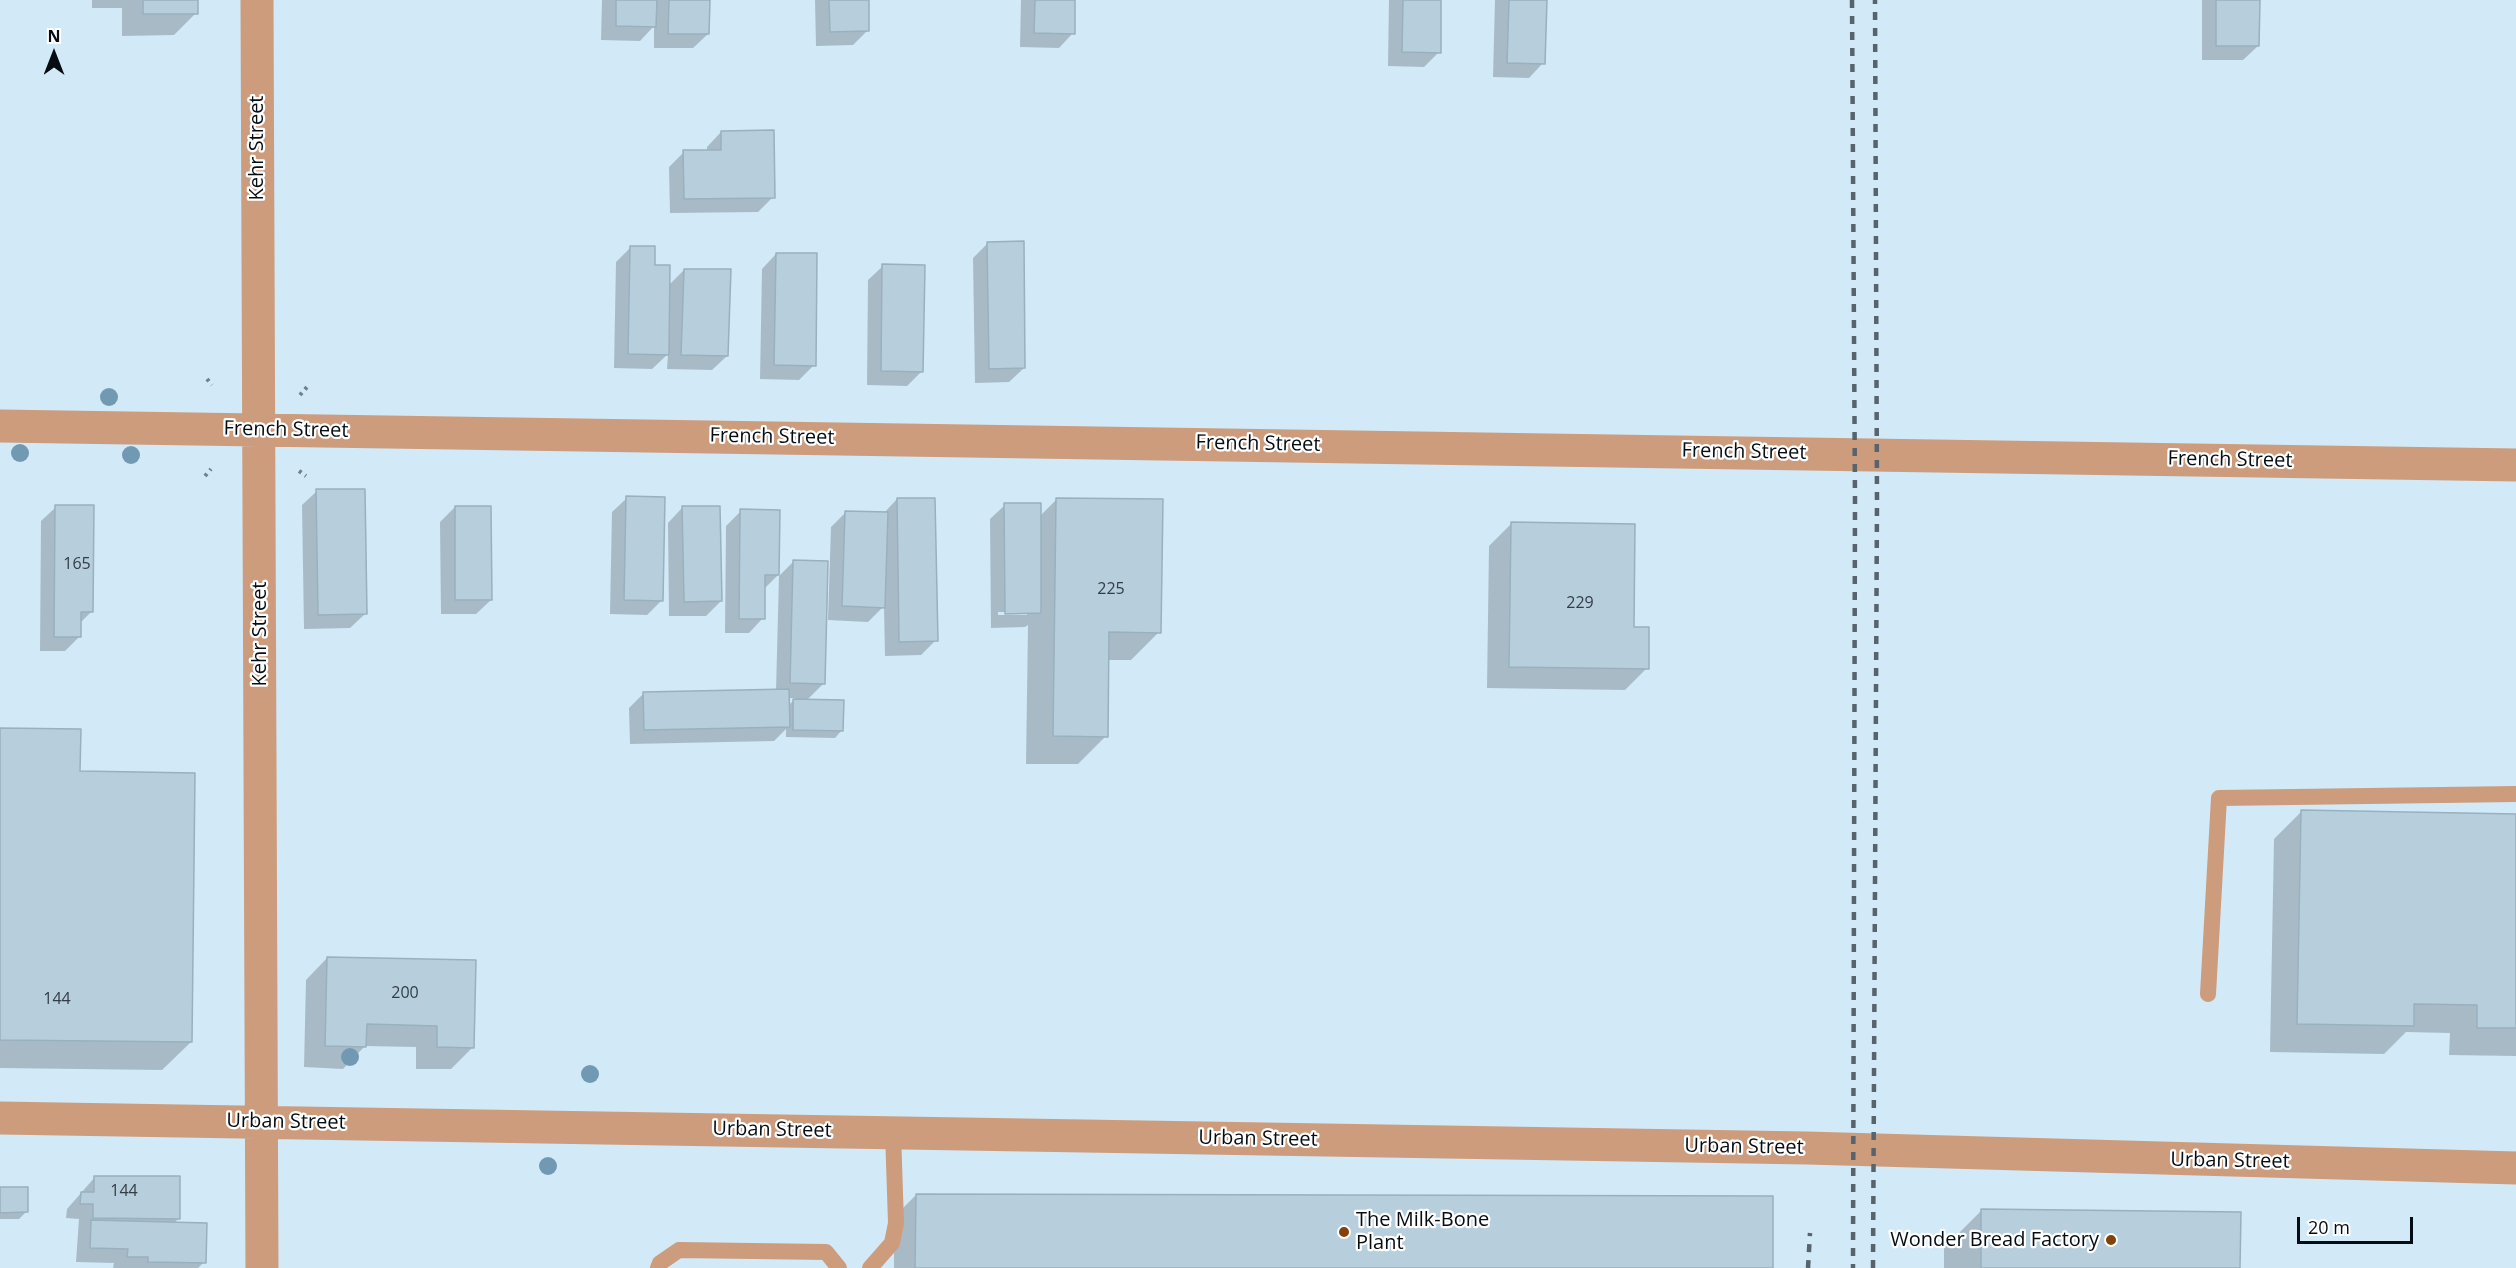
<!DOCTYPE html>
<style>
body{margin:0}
#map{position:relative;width:2516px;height:1268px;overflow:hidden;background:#d2e9f8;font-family:"Open Sans",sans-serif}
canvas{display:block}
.north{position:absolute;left:24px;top:24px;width:60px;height:60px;-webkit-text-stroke:4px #fff;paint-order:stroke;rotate:0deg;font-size:16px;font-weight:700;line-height:24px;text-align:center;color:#060d12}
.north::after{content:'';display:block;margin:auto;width:21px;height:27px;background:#060d12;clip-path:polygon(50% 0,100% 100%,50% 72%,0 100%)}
.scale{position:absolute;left:2297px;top:1217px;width:116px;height:27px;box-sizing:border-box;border:3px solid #060d12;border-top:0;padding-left:8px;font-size:18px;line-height:21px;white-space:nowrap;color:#060d12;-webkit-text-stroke:4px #fff;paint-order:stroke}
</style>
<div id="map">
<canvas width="2516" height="1268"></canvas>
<div class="north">N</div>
<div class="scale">20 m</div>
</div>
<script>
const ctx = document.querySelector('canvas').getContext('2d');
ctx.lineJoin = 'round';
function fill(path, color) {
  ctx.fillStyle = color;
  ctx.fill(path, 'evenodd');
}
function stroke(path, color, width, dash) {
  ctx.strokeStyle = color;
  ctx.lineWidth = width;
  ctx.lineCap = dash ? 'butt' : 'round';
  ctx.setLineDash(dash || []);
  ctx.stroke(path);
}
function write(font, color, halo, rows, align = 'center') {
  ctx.font = font + ' "Open Sans",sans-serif';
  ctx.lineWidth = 4.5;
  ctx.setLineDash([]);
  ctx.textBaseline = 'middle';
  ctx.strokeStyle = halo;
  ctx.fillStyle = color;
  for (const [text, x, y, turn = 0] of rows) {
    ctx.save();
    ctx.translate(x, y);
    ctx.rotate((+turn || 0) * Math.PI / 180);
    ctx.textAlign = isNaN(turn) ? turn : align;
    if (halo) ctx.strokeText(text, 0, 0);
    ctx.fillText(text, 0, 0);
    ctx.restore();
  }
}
const shadow = new Path2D(`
 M92,0H196V13L174,35L122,36V8H92Z
 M602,0H708V34L693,48H654V26L640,41L601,40Z
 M815,0H867L868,30L853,45L816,46Z
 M1021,0H1074L1073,33L1059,48L1020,47Z
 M1389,0H1440L1439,52L1424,67L1388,66Z
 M1495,0H1545L1543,63L1529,78L1493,77Z
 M2202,0H2259L2258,46L2243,60H2202Z
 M721,132L773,197L758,212L670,213L669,167L684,152H707V147Z
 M988,243L1024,368L1009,382L975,383L973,258Z
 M631,247L653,266L668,286L684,270L727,356L712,370L667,369L668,354L652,369L614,368L616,262Z
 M776,254L814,365L799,380L760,379L762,269Z
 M883,266L922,371L907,386L867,385L868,280Z
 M317,491L365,614L350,628L304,629L302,505Z
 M627,498L662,600L647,615L610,614L612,512Z
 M897,499L936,640L921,655L885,656L884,606L868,622L828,620L831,527L846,512L884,513Z
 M1057,499L1159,632L1131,660H1107L1106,736L1078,764H1026L1028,625L1025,627L991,628L990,519L1005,505L1039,517ZM998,612H1027V615H998Z
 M56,507L91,612L80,623V636L65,651H40L41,521Z
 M455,507L491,600L476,614H441L440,522Z
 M682,508L721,601L706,616H669L668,523Z
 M741,511L778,575L764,589L763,618L749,633H725L726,526Z
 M1511,524L1632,628L1647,668L1625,690L1487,688L1489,546Z
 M794,561L823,684L807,700L842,730L835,738L786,737V729L774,741L630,744L629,708L644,693L776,691L779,576ZM788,698H796L788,706Z
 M0,730L79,773L191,1042L162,1070L0,1068Z
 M2302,811L2516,815V1056L2449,1055L2450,1033L2406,1032L2384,1054L2270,1052L2274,839Z
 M327,958L473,1047L451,1069H416V1047L365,1046L343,1069L304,1067L306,980Z
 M95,1177L178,1219L173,1224L204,1262L198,1268H113L114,1263L76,1262L79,1219L66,1218L67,1209Z
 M0,1188L26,1212L19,1219H0Z
 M916,1195L1772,1268H894V1217Z
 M1982,1210L2238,1268H1944V1248Z`);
const building = new Path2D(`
 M143,0H198V14H143Z
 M616,0H657L656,27L616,26Z
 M669,0H710L709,34H668Z
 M829,0H869V31L830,32Z
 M1035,0H1075V34L1034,33Z
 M1403,0H1441V53L1402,52Z
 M1509,0H1547L1545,64L1507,63Z
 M2216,0H2260L2259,46H2216Z
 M774,130L775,198L684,199L683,150H721V131Z
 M1024,241L1025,368L989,369L987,242Z
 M630,246H655V265H670L669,355L628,354Z
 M776,253H817L816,366L774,365Z
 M882,264L925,265L923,372L881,371Z
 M684,269H731L728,356L681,355Z
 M316,489H365L367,614L318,615Z
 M626,496L665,497L663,601L624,600Z
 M897,498H935L938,641L899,642Z
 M1056,498L1163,499L1161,633L1109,632L1108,737L1053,736Z
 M1004,503H1041V613L1005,614Z
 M55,505H94L93,612H81V637H54Z
 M455,506H491L492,600H455Z
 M682,506H720L722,601L684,602Z
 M740,509L780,510L779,575H765V619H739Z
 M845,511L888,512L885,608L842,606Z
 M1511,522L1635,524L1634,627H1649V669L1509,667Z
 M793,560L828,561L825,684L790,683Z
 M789,689L790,727L644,730L643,692Z
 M793,699L844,700L843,731L793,730Z
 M0,728L81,729L80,771L195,773L192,1042L0,1040Z
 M2301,810L2516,814V1028H2477V1005L2414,1004V1026L2297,1024Z
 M327,957L476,960L474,1048L437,1047V1026L367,1024L366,1047L325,1046Z
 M94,1176H180V1219L93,1218V1204H80L81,1192H94Z
 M0,1187H28V1212L0,1213Z
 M916,1194L1773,1196V1268H915Z
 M1981,1209L2241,1212L2240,1268H1981Z
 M91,1220L207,1223L206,1263L148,1262V1257H127L128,1249L90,1248Z`);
const path = new Path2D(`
 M207,379L212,385
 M300,395L307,387
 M299,471L306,476
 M205,476L211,469`);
const service = new Path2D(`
 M2208,994L2219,798L2516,794
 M658,1268L660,1263L679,1250L826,1252L839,1268
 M870,1268L892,1243L896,1223L893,1132`);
const minor = new Path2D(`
 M257,0L262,1268
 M0,426L2516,465
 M0,1118L1807,1148L2516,1168`);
const rail = new Path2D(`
 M1852,0L1855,502L1853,1268
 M1808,1268L1810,1233
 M1873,1268L1877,502L1875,0`);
const trees = [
 [109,397],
 [20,453],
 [131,455],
 [350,1057],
 [590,1074],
 [548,1166]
];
const markers = [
 [1344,1232,6,"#824208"],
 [2111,1240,6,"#824208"]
];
const numberNames = [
 ["165",77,564],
 ["225",1111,589],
 ["229",1580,603],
 ["200",405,993],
 ["144",57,999],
 ["144",124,1191]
];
const streetNames = [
 ["Kehr Street",257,148,-90],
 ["French Street",286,430,1],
 ["French Street",772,437,1],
 ["French Street",1258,444,1],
 ["French Street",1744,452,1],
 ["French Street",2230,460,1],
 ["Kehr Street",260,634,-90],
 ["Urban Street",286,1122,1],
 ["Urban Street",772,1130,1],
 ["Urban Street",1258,1139,1],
 ["Urban Street",1744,1147,1],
 ["Urban Street",2230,1161,1]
];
const poiNames = [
 ["The Milk-Bone",1356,1220],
 ["Plant",1356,1243],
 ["Wonder Bread Factory",2099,1240,"right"]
];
fill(shadow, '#0003');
fill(building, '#b7cedd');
stroke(building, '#99b0be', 1.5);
stroke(path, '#71818b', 4, [3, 4.5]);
stroke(service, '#cc9c7d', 16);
stroke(minor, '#cc9c7d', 33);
stroke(rail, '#57646d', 4.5, [8, 8]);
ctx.fillStyle = '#719ab2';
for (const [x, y] of trees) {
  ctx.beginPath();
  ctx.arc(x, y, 9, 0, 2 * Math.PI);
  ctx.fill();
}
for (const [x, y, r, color] of markers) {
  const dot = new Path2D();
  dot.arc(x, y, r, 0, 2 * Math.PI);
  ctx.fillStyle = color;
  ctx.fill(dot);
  stroke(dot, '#fff', 2);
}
write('16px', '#323d45', null, numberNames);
write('20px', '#060d12', '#fff', streetNames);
write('20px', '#060d12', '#fff', poiNames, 'left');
</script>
